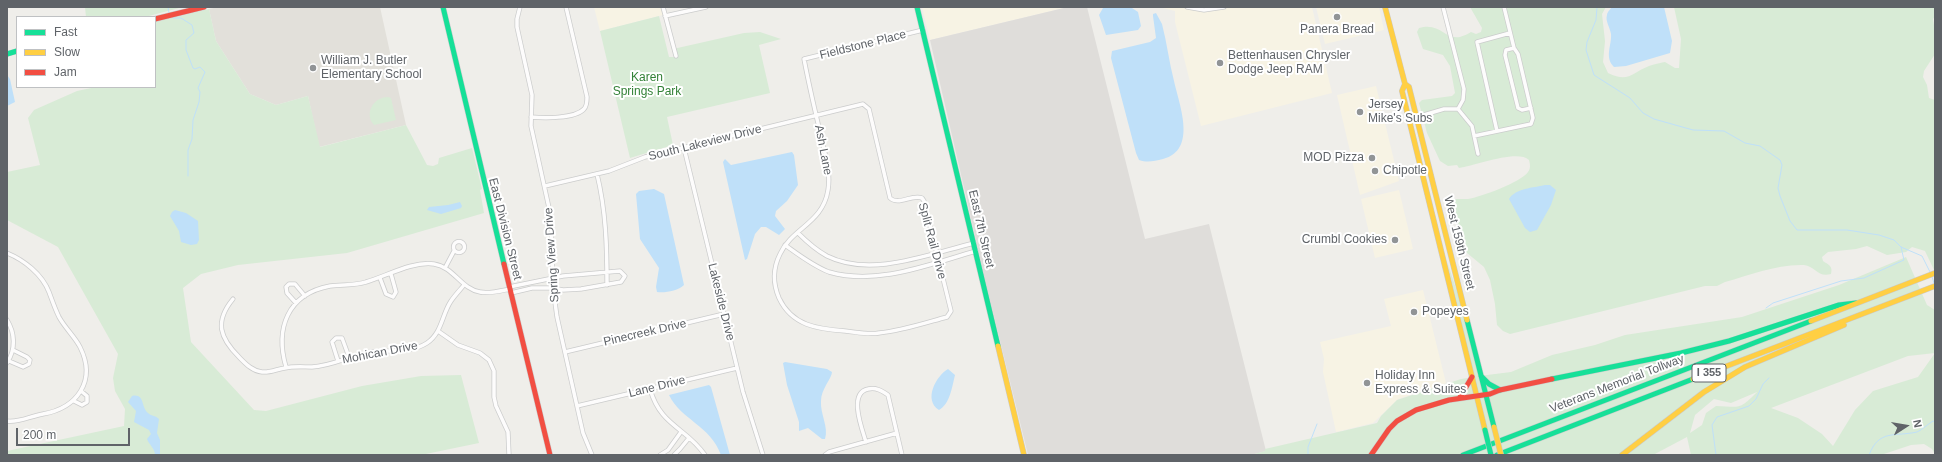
<!DOCTYPE html>
<style>
body{margin:0}
#map{position:relative;width:1942px;height:462px;overflow:hidden;background:#efeeea;font-family:Helvetica,sans-serif}
canvas{display:block}
.frame{position:absolute;inset:0;border:8px solid #5f6368;pointer-events:none}
.legend{position:absolute;left:16px;top:16px;width:140px;height:72px;box-sizing:border-box;background:#fff;border:1px solid #bfc1c3;margin:0;padding:5px 7px;list-style:none;font-size:12px;color:#5f6368}
.legend li{display:flex;align-items:center;gap:8px;height:20px}
.legend b{width:20px;border:1px solid #bfc1c3}
.north{position:absolute;left:1886px;top:406px;width:40px;height:40px;-webkit-text-stroke:3px #fff;paint-order:stroke;rotate:78deg;font-size:11px;font-weight:700;line-height:16px;text-align:center;color:#5f6368}
.north::after{content:'';display:block;margin:auto;width:14px;height:18px;background:#5f6368;clip-path:polygon(50% 0,100% 100%,50% 72%,0 100%)}
.scale{position:absolute;left:16px;top:428px;width:114px;height:18px;box-sizing:border-box;border:2px solid #5f6368;border-top:0;padding-left:5px;font-size:12px;line-height:14px;white-space:nowrap;color:#5f6368;-webkit-text-stroke:3px #fff;paint-order:stroke}
</style>
<div id="map">
<canvas width="1942" height="462"></canvas>
<div class="frame"></div>
<ul class="legend">
<li><b style="height:5px;background:#16e098"></b>Fast</li>
<li><b style="height:5px;background:#ffcf43"></b>Slow</li>
<li><b style="height:5px;background:#f24e42"></b>Jam</li>
</ul>
<div class="north">N</div>
<div class="scale">200 m</div>
</div>
<script>
const ctx = document.querySelector('canvas').getContext('2d');
ctx.lineJoin = 'round';
function fill(path, color) {
  ctx.fillStyle = color;
  ctx.fill(path, 'evenodd');
}
function stroke(path, color, width, dash) {
  ctx.strokeStyle = color;
  ctx.lineWidth = width;
  ctx.lineCap = dash ? 'butt' : 'round';
  ctx.setLineDash(dash || []);
  ctx.stroke(path);
}
function write(font, color, halo, rows, align = 'center') {
  ctx.font = font + ' Helvetica,sans-serif';
  ctx.lineWidth = 4;
  ctx.setLineDash([]);
  ctx.textBaseline = 'middle';
  ctx.strokeStyle = halo;
  ctx.fillStyle = color;
  for (const [text, x, y, turn = 0] of rows) {
    ctx.save();
    ctx.translate(x, y);
    ctx.rotate((+turn || 0) * Math.PI / 180);
    ctx.textAlign = isNaN(turn) ? turn : align;
    if (halo) ctx.strokeText(text, 0, 0);
    ctx.fillText(text, 0, 0);
    ctx.restore();
  }
}
const commercial = new Path2D(`
 M594,7H661L663,15L600,31Z
 M922,7H1068L930,40Z
 M1159,7H1312L1332,93L1201,126L1175,22V11Z
 M1316,7H1379L1384,30L1325,44Z
 M1376,86L1399,181L1360,195L1337,95Z
 M1399,190L1413,249L1375,258L1361,199Z
 M1423,290L1446,383L1398,399L1373,423L1336,432L1323,372L1324,359L1320,342L1391,326L1384,299Z`);
const industrial = new Path2D(`
 M1068,7H1087L1145,239L1209,224L1266,451L1251,455H1028L985,279L930,40Z`);
const education = new Path2D(`
 M218,7H380L406,125L319,147L308,96L276,105L250,94L216,41L209,9Z`);
const green = new Path2D(`
 M85,7H183L145,17H86Z
 M1470,7H1606L1602,14L1605,41L1603,62L1608,73C1629,83 1631,73 1649,66C1654,64 1660,63 1665,62L1675,68H1679L1681,39L1674,7H1935V16L1933,19L1935,31V54L1924,71L1923,77L1927,85L1929,98L1935,100V272L1925,251L1912,247L1906,252L1887,255L1867,246L1856,249L1828,252L1822,257L1823,261C1829,265 1833,266 1831,274C1818,278 1815,266 1804,265C1777,264 1750,275 1725,282L1717,286H1705L1510,334L1503,331L1497,325L1495,304L1490,280L1484,267L1461,248L1453,202L1455,199C1460,199 1464,199 1468,199C1481,197 1521,182 1528,172C1531,168 1530,164 1529,160C1517,149 1475,166 1459,168L1457,165L1448,166L1440,161L1427,133L1419,103L1422,100L1452,96L1455,93L1450,66L1443,55L1423,49L1417,32L1419,28C1441,22 1444,40 1460,37C1463,36 1468,34 1471,32L1476,34L1481,32L1482,28Z
 M209,9L216,41L250,94L276,105L308,96L320,147L406,125L427,165L433,166L438,164L439,158L472,148L482,189L480,190L484,213L347,253L238,265L201,274L183,288L191,342L254,410L266,411L362,386L421,376L461,375L479,443L421,455H7V451L124,426L125,409L115,391L113,378L118,354L58,247L7,220V172L40,165L28,118L34,110L77,91L96,87H155V22Z
 M659,16L669,57H675L673,49L744,33L760,32L781,39L759,45L770,93L667,117L673,145L630,158L600,31Z
 M388,97L391,98L396,120L374,125C364,114 373,97 388,97Z
 M1906,257L1927,305L1935,310V454L1932,449L1924,444L1911,445L1881,455H1691L1687,437L1653,455H1251L1265,451V449L1377,423L1381,416L1397,400L1461,379L1474,377L1447,261L1462,307L1479,376L1511,372L1552,355L1595,345L1625,335L1742,317L1839,285ZM1935,353L1918,377L1873,391L1855,410L1833,446L1822,434L1798,418L1771,408L1908,356ZM1757,392C1739,410 1741,407 1716,406L1706,413L1702,425L1690,433L1695,415L1714,399L1731,403Z`);
const water = new Path2D(`
 M1612,7H1664L1672,41L1670,53L1626,66L1614,67C1604,57 1612,45 1611,34C1610,27 1605,21 1607,15C1607,12 1610,10 1612,7Z
 M1103,8H1132L1138,12L1141,26L1138,30L1106,35L1099,15Z
 M1156,13L1162,24C1167,43 1169,62 1174,81C1179,104 1198,150 1163,159C1154,161 1148,163 1139,160L1136,153L1111,58L1112,51L1150,42L1156,38L1153,16V14Z
 M7,75L10,79L15,102L7,106Z
 M792,152L794,155L798,185L787,201L776,211L775,216L785,229L779,235L766,227H761L755,234L747,259L745,260L723,162L725,159L731,165Z
 M1545,185H1550L1556,190L1551,205L1537,230L1530,232L1525,228L1509,199C1516,188 1533,188 1545,185Z
 M654,189L664,194L684,285C678,291 665,293 657,292L656,287L659,268L640,239L636,194L639,191Z
 M460,202L462,206L461,208L441,214L427,210L429,207L448,205Z
 M175,210L186,213L198,221L199,240L197,244L191,245L181,242L179,231L170,216L172,212Z
 M785,362L827,369L832,372C832,378 821,389 821,401C820,414 829,427 825,439H822L808,428L799,431V422L787,385L783,363Z
 M948,369L955,375C952,387 950,404 939,410C923,400 936,376 948,369Z
 M709,385L711,387L730,455H721C710,425 681,420 669,395Z
 M132,396C145,393 141,408 148,413C151,416 155,415 159,419L157,433L160,440V455H155C155,448 149,445 147,439L151,434L149,430L134,422L136,411L128,402Z`);
const stream = new Path2D(`
 M168,7L169,13
 M1597,7L1596,20L1587,42L1586,50L1594,75L1630,98L1643,113L1654,119L1693,130L1724,131L1745,143L1760,146L1780,160L1782,165L1778,188L1780,196L1790,221L1797,230H1847L1879,235L1894,240L1901,247L1922,256L1930,272
 M173,18H181L192,25L194,33L186,40V50L193,68L195,69L200,67L205,72L198,88L200,92L199,102L193,120L192,139L188,150V176
 M1932,277L1934,283
 M1766,308L1773,303L1841,281L1864,278L1904,260L1901,247
 M1308,455V447L1317,424
 M1716,455L1712,425L1717,417L1749,406L1756,399L1763,384L1769,378
 M1869,455C1879,429 1894,437 1917,432C1922,430 1928,424 1933,421L1935,422`);
const street = new Path2D(`
 M520,7L517,19V27L532,95L531,126L551,217L553,288L557,317L583,433L592,455
 M663,7L676,56
 M1187,7L1204,10L1224,7
 M1443,7L1464,89L1463,100L1458,109L1472,126L1478,154
 M665,16L706,7
 M1514,48L1506,50L1505,55L1518,108L1522,110L1531,108
 M531,117C543,118 575,119 584,109C587,106 587,101 587,97L566,7
 M1417,117L1444,109H1458
 M1497,131L1477,42L1510,33
 M1474,136L1531,124L1533,118L1518,54L1514,48L1504,7
 M684,148L743,392L763,455
 M597,174C606,211 607,247 607,285
 M545,186L609,171L645,157L863,104L869,109L890,198C899,206 911,194 922,198L924,201L951,311L947,317C925,323 901,331 879,333C868,335 856,332 845,331C818,329 792,326 779,298C773,284 773,268 780,254C792,228 823,223 828,190C831,172 825,154 821,136C815,111 809,85 804,59L923,30
 M798,233C807,242 816,250 827,256C871,278 929,254 974,243
 M453.5 247a5.5 5.5 0 1 1 11 0a5.5 5.5 0 1 1-11 0Z
 M785,245C799,255 813,266 829,272C877,286 930,264 976,251
 M7,253C24,260 42,274 49,292C52,300 55,309 59,317C65,328 75,337 80,347C97,381 77,408 43,414C31,416 18,423 7,421
 M445,268L454,251
 M380,278L386,294L393,297L396,292L391,274
 M509,287L563,276L620,271L625,276L621,282L581,289L563,290L553,288H532L511,293
 M233,299C214,322 220,338 239,357C245,363 252,371 262,372C270,373 277,369 285,368C294,366 303,367 312,367C330,366 348,357 365,353C386,349 410,354 427,343C442,333 442,314 451,301C455,295 460,290 464,285
 M296,303L287,293L286,287L289,284H295L305,296
 M7,320C15,333 16,349 7,363
 M438,331L458,345L480,353L489,360L494,371V397L496,406L508,432L509,455
 M565,352L724,314
 M9,361L23,367L29,364L30,360L27,357L13,350
 M338,361L332,342L336,338H342L349,357
 M286,367C275,329 287,294 330,286C342,284 354,286 366,282C387,276 412,261 434,264C454,267 461,289 480,292C489,294 500,291 510,289
 M650,389C661,427 686,427 705,455
 M74,401L82,405L87,402V396L81,391
 M577,406L737,368
 M866,442C862,429 848,393 868,389C876,387 882,391 888,395L902,455
 M660,455L668,450L681,432
 M674,455L680,449L689,438
 M825,455L829,452L897,433`);
const fast = new Path2D(`
 M443,7L504,264
 M917,7L998,346
 M7,54L17,51
 M1467,320L1494,427
 M1481,376L1489,384L1500,390
 M1552,379L1681,353L1729,341L1839,305L1856,303
 M1463,455L1811,321
 M1497,455L1693,379`);
const slow = new Path2D(`
 M1385,7L1405,84L1409,87L1467,320
 M1405,84L1402,91L1485,430
 M1811,321L1935,273
 M998,346L1024,455
 M1693,379L1935,286
 M1622,455L1704,392L1745,367L1844,325`);
const jam = new Path2D(`
 M155,19L204,7
 M504,264L550,455
 M1460,397L1472,377
 M1371,455L1389,429L1397,421L1416,410L1449,400L1490,394L1500,390L1552,379`);
const fastBridge = new Path2D(`
 M1485,430L1491,455`);
const slowBridge = new Path2D(`
 M1494,427L1501,455`);
const markers = [
 [1337,17,4,"#919496"],
 [1220,63,4,"#919496"],
 [313,68,4,"#919496"],
 [1360,112,4,"#919496"],
 [1372,158,4,"#919496"],
 [1375,171,4,"#919496"],
 [1395,240,4,"#919496"],
 [1414,312,4,"#919496"],
 [1367,383,4,"#919496"]
];
const shields = [
 [1709,373,34]
];
const shieldNames = [
 ["I 355",1709,373]
];
const poiNames = [
 ["Panera Bread",1337,30,"center"],
 ["Bettenhausen Chrysler",1228,56],
 ["Dodge Jeep RAM",1228,70],
 ["William J. Butler",321,61],
 ["Elementary School",321,75],
 ["Jersey",1368,105],
 ["Mike's Subs",1368,119],
 ["MOD Pizza",1364,158,"right"],
 ["Chipotle",1383,171],
 ["Crumbl Cookies",1387,240,"right"],
 ["Popeyes",1422,312],
 ["Holiday Inn",1375,376],
 ["Express & Suites",1375,390]
];
const streetNames = [
 ["Fieldstone Place",863,45,-14],
 ["South Lakeview Drive",705,143,-14],
 ["Ash Lane",823,150,79],
 ["East Division Street",505,229,76],
 ["East 7th Street",981,229,77],
 ["Split Rail Drive",932,241,75],
 ["West 159th Street",1459,243,76],
 ["Spring View Drive",552,255,-94],
 ["Lakeside Drive",721,302,76],
 ["Pinecreek Drive",645,333,-13],
 ["Mohican Drive",380,353,-11],
 ["Veterans Memorial Tollway",1617,384,-21],
 ["Lane Drive",657,387,-14]
];
const parkNames = [
 ["Karen",647,78],
 ["Springs Park",647,92]
];
fill(commercial, '#f7f3e4');
fill(industrial, '#dfddda');
fill(education, '#e2e0da');
fill(green, '#d8ebd6');
fill(water, '#bfe0f9');
stroke(stream, '#bfe0f9', 1);
stroke(street, '#cbcccc', 5);
stroke(fast, '#cacacb', 6);
stroke(slow, '#cacacb', 6);
stroke(jam, '#cacacb', 6);
stroke(street, '#fdfcfc', 3.5);
stroke(fast, '#16e098', 5);
stroke(slow, '#ffcf43', 5);
stroke(jam, '#f24e42', 5);
stroke(fastBridge, '#cacacb', 6, []);
stroke(slowBridge, '#cacacb', 6, []);
stroke(fastBridge, '#16e098', 5);
stroke(slowBridge, '#ffcf43', 5);
for (const [x, y, r, color] of markers) {
  const dot = new Path2D();
  dot.arc(x, y, r, 0, 2 * Math.PI);
  ctx.fillStyle = color;
  ctx.fill(dot);
  stroke(dot, '#fff', 1.5);
}
for (const [x, y, w] of shields) {
  const box = new Path2D();
  box.roundRect(x - w / 2, y - 9, w, 18, 3);
  ctx.fillStyle = '#fff';
  ctx.fill(box);
  stroke(box, '#5f6368', 1);
}
write('bold 11px', '#5f6368', null, shieldNames);
write('12px', '#5f6368', '#fff', poiNames, 'left');
write('12px', '#5f6368', '#fff', streetNames);
write('12px', '#348238', '#fff', parkNames);
</script>
